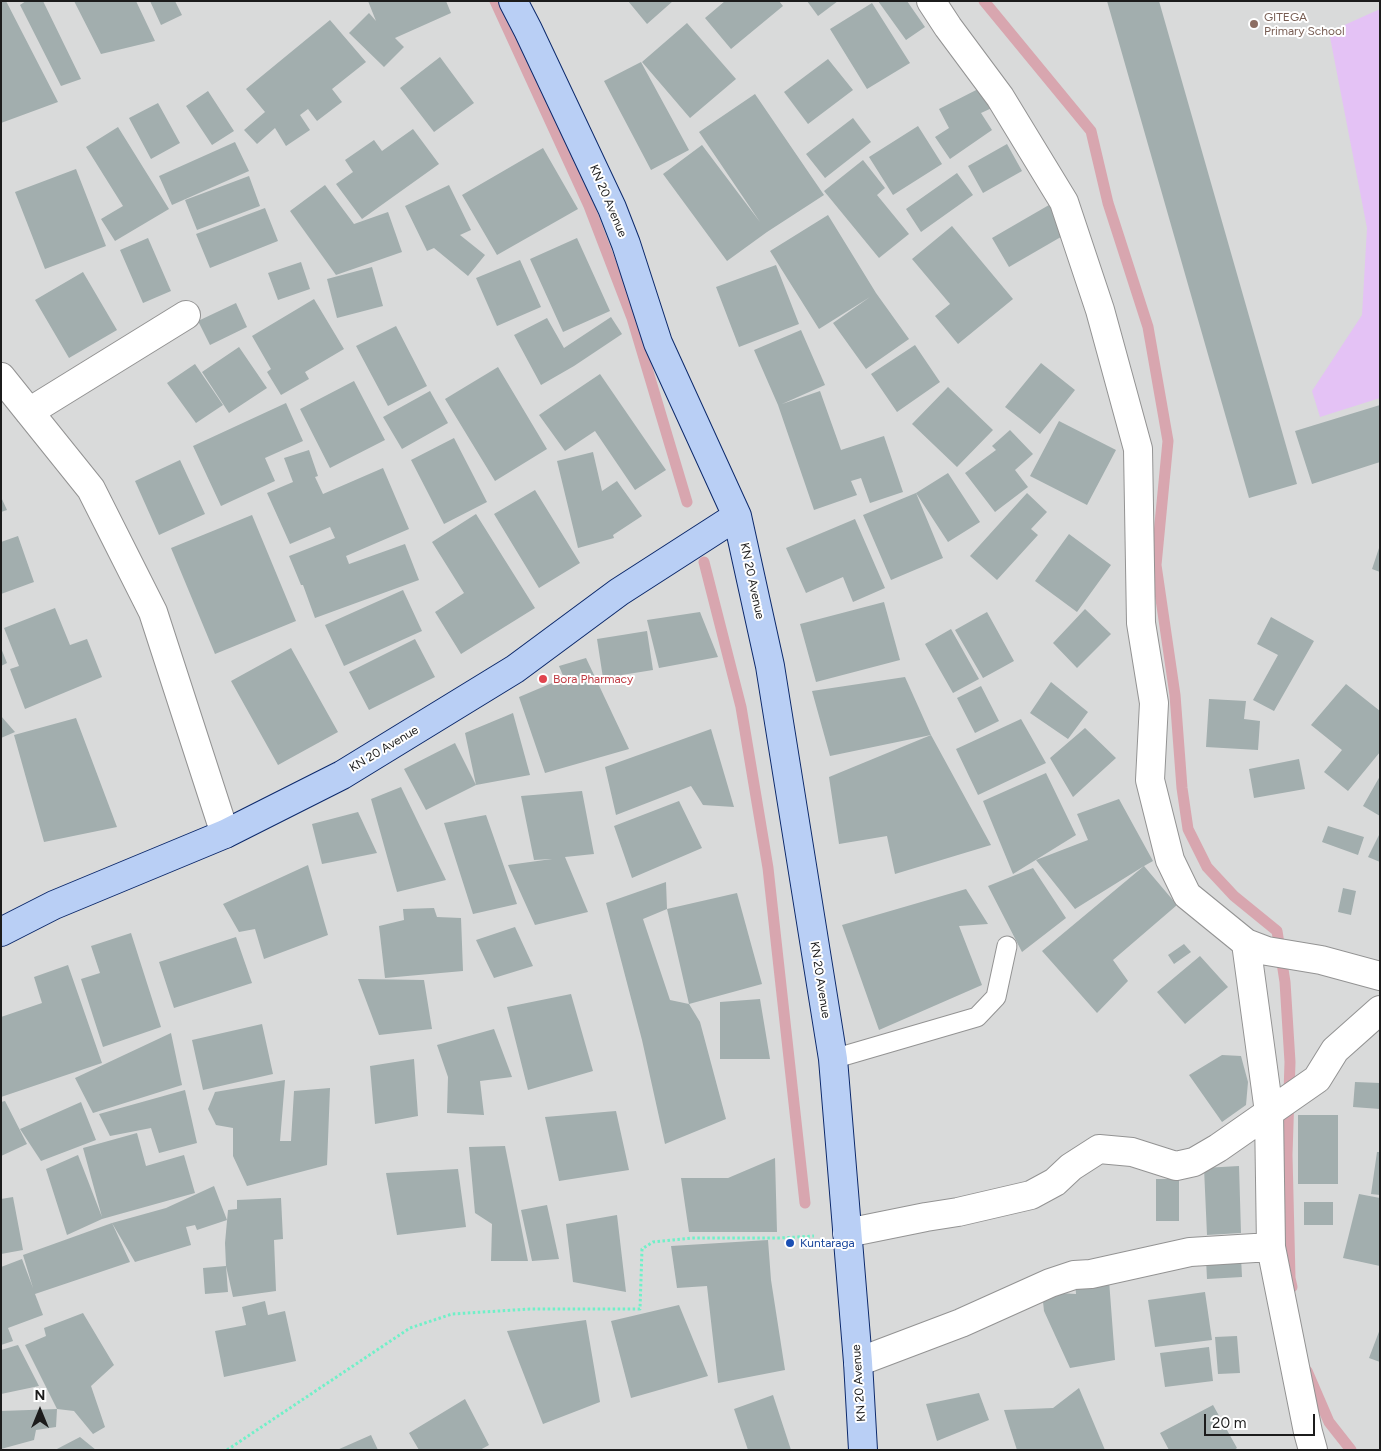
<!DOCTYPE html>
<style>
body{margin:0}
#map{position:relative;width:1381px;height:1451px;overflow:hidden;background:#e3eaed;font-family:Figtree,sans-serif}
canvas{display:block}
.frame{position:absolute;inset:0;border:2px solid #1c1c1c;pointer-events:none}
.north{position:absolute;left:15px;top:1386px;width:50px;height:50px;-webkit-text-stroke:4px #fff;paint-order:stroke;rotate:0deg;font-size:14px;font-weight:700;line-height:20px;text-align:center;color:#1c1c1c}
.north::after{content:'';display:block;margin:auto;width:18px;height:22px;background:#1c1c1c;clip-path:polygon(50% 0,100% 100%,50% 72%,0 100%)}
.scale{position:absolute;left:1204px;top:1414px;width:111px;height:22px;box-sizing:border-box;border:2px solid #1c1c1c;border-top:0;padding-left:6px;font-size:15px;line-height:18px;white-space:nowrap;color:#1c1c1c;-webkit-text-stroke:4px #fff;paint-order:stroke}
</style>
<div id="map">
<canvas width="1381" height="1451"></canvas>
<div class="frame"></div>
<div class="north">N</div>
<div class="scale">20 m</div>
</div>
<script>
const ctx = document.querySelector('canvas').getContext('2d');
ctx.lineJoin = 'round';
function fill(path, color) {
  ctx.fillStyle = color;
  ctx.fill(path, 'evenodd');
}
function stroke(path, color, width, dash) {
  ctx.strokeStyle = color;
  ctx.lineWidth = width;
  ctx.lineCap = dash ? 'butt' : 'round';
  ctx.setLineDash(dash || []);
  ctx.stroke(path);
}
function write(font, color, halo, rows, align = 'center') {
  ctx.font = font + ' Figtree,sans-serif';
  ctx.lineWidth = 4;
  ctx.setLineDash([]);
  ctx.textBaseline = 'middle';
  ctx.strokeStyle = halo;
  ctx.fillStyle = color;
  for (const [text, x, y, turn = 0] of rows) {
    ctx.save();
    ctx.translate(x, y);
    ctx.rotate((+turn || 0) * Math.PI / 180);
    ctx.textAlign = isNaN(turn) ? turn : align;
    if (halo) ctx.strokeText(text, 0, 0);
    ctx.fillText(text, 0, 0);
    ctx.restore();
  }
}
const residential = new Path2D(`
 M1,1H1380V1450H1Z`);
const park = new Path2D(`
 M1380,9V398L1320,417L1312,391L1362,315L1367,228L1329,32Z`);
const stream = new Path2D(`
 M495,1L589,206L632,318L687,502
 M984,1L1091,131L1108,203L1148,327L1168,441L1156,565L1175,695L1182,788L1188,829L1207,867L1234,896L1277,931L1285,982L1290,1062L1287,1155L1290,1278L1292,1287
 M704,562L741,707L768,868L805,1203
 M1307,1371L1329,1422L1351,1450`);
const building = new Path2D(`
 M1,1H6L58,102L1,123Z
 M26,1H43L81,79L61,86L20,5Z
 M74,1H136L155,41L101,54Z
 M150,1H175L182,15L161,25Z
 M368,1H446L451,13L395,38L404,47L384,67L349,33L369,13L376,21Z
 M628,1H673L647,24Z
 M725,1H779L783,6L731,49L705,18Z
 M807,1H838L818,16Z
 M878,1H907L925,27L906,40Z
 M1107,1H1159L1297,484L1249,498Z
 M872,3L910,63L867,89L830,29Z
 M330,20L366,62L332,89L342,102L317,121L308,109L300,115L310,130L286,146L275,128L257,144L244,130L265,112L246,89Z
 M687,23L736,79L690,118L642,62Z
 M440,57L474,103L434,132L400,88Z
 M828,59L853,90L808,124L784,92Z
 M641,62L689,150L651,170L604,81Z
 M984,86L994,107L981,113L992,130L950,159L935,137L949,128L939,109Z
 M208,91L234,131L212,145L186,106Z
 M755,94L824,195L767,232L727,261L663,174L702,145L760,222L699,132Z
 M158,103L180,143L151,159L129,118Z
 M853,118L871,142L825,178L806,154Z
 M918,126L942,164L893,195L869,157Z
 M118,127L169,209L115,241L101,219L123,206L86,147Z
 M413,129L439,164L362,219L336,184L353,172L345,160L374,140L382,151Z
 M235,142L249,171L172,205L159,176Z
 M1007,144L1022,171L983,193L968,166Z
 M543,148L578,209L497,255L462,195Z
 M863,160L885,188L877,195L909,234L879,258L824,191Z
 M76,169L106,246L45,269L15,192Z
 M957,173L973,195L921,232L906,209Z
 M249,176L260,206L197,230L185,200Z
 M325,185L354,224L388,212L402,252L336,275L290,211Z
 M449,185L471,230L460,235L485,255L468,276L434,248L427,251L405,206Z
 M1049,205L1066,234L1009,267L992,238Z
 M265,208L278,241L210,268L196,234Z
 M828,215L876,293L909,339L866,369L833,323L870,297L819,329L770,251Z
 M952,226L1013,299L958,344L935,316L950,304L912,259Z
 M148,238L171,291L143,303L120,250Z
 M577,238L610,311L563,332L530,259Z
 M520,260L541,307L497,326L476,278Z
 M301,262L310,289L278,300L268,273Z
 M776,265L799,324L739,347L716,287Z
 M372,267L383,306L337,318L327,279Z
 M83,272L117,330L69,358L35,300Z
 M314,299L344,349L305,372L309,379L281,395L267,372L271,369L252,336Z
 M236,303L247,327L210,345L198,321Z
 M611,317L622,334L574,366L541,385L514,335L547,318L564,348Z
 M396,326L427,386L388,406L356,346Z
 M801,330L825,385L782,404L820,391L841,450L884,436L903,492L870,503L861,478L851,481L857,495L814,510L778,405L754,350Z
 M915,345L940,382L897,412L871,374Z
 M239,347L267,388L229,413L202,372Z
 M1041,363L1075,390L1040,434L1005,407Z
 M195,364L223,405L196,423L167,383Z
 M498,367L547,449L495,481L445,399Z
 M600,374L666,470L635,490L595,431L565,451L539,415Z
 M354,381L385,440L330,468L300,409Z
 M948,387L993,430L957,467L912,424Z
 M430,391L448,423L402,449L383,417Z
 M286,403L303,441L265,458L275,481L221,506L193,446Z
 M1380,405V462L1312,484L1295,431Z
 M1059,421L1116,450L1087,505L1030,476Z
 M1010,430L1033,454L1015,470L1028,487L995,512L965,473L996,450L992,446Z
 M454,438L487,502L444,524L411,460Z
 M309,450L318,476L315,477L323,494L383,468L409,529L346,556L349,564L405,544L419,580L315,618L303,585H301L289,556L335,538L330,527L290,544L267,493L293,482L284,458Z
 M593,452L602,491L617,481L642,516L613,535L614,538L578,548L557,461Z
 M180,460L205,514L159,535L135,481Z
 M948,473L980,522L948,542L916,493Z
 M535,490L580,563L539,588L494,514Z
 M916,493L943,558L891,580L863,515Z
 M1027,493L1047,512L1031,529L1038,535L997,580L970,556Z
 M1,497L7,510L1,512Z
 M476,514L535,608L461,654L435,612L464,593L432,542Z
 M252,515L296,621L215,654L171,548Z
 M855,519L885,588L853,602L843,577L806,593L786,548Z
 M1069,534L1111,565L1077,612L1035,581Z
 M18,536L34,582L1,594V542Z
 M1380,545V572L1372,569Z
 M403,590L422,631L344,666L325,625Z
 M884,602L900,660L816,682L800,624Z
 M55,608L70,645L87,639L102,677L25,709L10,669L19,666L4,628Z
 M1085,609L1111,634L1077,668L1053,643Z
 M700,612L718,657L659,668L647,620Z
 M987,612L1014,661L983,678L955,630Z
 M1271,617L1314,641L1274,711L1253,700L1278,655L1257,644Z
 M951,629L979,679L953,693L925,644Z
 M647,631L653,670L603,678L597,639Z
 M415,639L435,677L369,710L349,672Z
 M1,648L7,663L1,666Z
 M291,648L338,732L278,765L231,681Z
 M586,658L629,749L545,773L519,697L564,678L559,666Z
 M905,677L931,735L830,756L812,691Z
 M1051,682L1088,712L1068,739L1030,713Z
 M1346,684L1380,711V752L1348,791L1324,772L1342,750L1311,725Z
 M981,686L999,721L975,733L957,698Z
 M1209,699L1246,701L1244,719L1260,721L1258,750L1206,747Z
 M513,713L530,775L476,785L465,733Z
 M1,716L15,732L1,738Z
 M76,718L117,827L44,842L14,735Z
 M1021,719L1046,763L978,795L956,749Z
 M1085,728L1116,758L1073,797L1050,758Z
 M711,729L734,807L703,805L691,786L616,815L605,767Z
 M931,735L991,845L895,874L887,836L839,844L829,777Z
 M455,743L476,785L426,810L404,769Z
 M1299,759L1305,789L1254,798L1249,769Z
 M1046,773L1076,835L1013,874L983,801Z
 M1380,776V816L1363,806Z
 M401,787L446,880L397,892L371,799Z
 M582,791L594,854L565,857L588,912L535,925L508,865L552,859L534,860L521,796Z
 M1119,799L1153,861L1144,866L1177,905L1113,960L1128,981L1097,1013L1042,951L1144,866L1075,909L1036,860L1088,840L1077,814Z
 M679,801L702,848L632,878L614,826Z
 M358,812L377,853L322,864L312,824Z
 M486,815L517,904L473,914L444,823Z
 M1328,826L1364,837L1358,855L1322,842Z
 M1380,833V862L1368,857Z
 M308,865L328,935L264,959L255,929L239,932L223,904Z
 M1033,868L1066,918L1022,952L988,886Z
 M666,882L667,909L643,919L670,1000L689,1004L700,1022L726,1119L665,1144L642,1040L606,903Z
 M1343,888L1356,891L1351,915L1338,912Z
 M966,889L988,924L959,926L982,985L879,1030L842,925Z
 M737,893L762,984L689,1004L667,909Z
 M434,908L437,917L461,918L463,971L385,978L379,926L404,920L403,909Z
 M515,927L533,966L494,978L476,940Z
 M131,933L161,1027L103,1047L81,979L100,973L91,946Z
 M236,937L252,983L174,1008L159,962Z
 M1184,944L1191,952L1174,964L1168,955Z
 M1200,956L1228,987L1185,1024L1157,992Z
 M68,965L102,1063L1,1097V1017L42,1003L34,977Z
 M358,979L424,980L432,1029L379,1035Z
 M571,994L593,1071L528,1090L507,1007Z
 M760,999L770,1059H720V1002Z
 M262,1024L273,1074L203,1090L192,1040Z
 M494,1029L512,1077L480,1081L484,1115L447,1113L448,1077L437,1045Z
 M171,1033L182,1085L93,1113L75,1078Z
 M1222,1055L1241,1056L1248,1082L1246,1105L1222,1122L1189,1075Z
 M414,1059L418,1116L375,1124L370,1066Z
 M285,1080L280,1141H291L294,1091L330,1088L327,1165L247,1186L233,1156V1128L216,1125L208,1109L215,1092Z
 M1355,1082L1380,1083V1109L1353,1107Z
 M185,1090L197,1143L159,1153L151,1128L110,1136L99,1114Z
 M5,1101L27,1144L1,1156V1102Z
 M81,1102L96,1140L41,1161L20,1129Z
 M616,1111L629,1170L559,1181L545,1117Z
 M1298,1115H1338V1184H1298Z
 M137,1133L146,1166L184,1155L195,1193L102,1219L67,1235L46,1169L78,1155L102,1217L83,1148Z
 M505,1146L528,1261H491L492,1224L475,1213L469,1147Z
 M1377,1152H1380V1195L1371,1194Z
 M775,1158L777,1232H689L681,1178H728Z
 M1239,1166L1241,1233L1207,1235L1204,1168Z
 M458,1169L466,1227L397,1235L386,1173Z
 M1156,1179H1179V1221H1156Z
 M214,1186L227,1220L197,1230L195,1225L186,1227L191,1245L135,1262L112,1223L166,1208Z
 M1359,1194L1380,1198V1266L1343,1258Z
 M13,1197L23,1250L1,1254V1199Z
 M281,1198L283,1239L274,1240L276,1291L233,1297L226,1266L225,1243L228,1210L237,1209V1200Z
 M1304,1202H1333V1225H1304Z
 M547,1205L559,1259L532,1261L521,1210Z
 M617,1215L626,1292L573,1282L566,1224Z
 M112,1223L130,1262L35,1294L43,1315L8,1328L13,1341L1,1345V1267L22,1259L33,1288L23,1255Z
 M768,1240L771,1280L785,1370L718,1383L707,1286L677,1288L671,1246Z
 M1241,1257L1242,1277L1207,1279L1206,1259Z
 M226,1266L228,1292L205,1294L203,1268Z
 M1075,1280H1109L1115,1360L1070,1368L1044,1311L1042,1292L1076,1294Z
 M1205,1292L1212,1340L1155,1347L1148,1300Z
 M265,1301L268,1315L285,1311L296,1361L224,1377L215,1331L246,1325L242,1307Z
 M679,1305L708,1376L631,1398L611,1321Z
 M83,1313L114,1365L91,1386L105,1427L93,1434L74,1411L57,1409L25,1345L46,1336L44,1328Z
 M586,1320L600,1402L543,1424L507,1331Z
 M1380,1329V1362L1369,1358Z
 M1237,1336L1240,1373L1218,1374L1215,1337Z
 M18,1345L39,1386L1,1394V1350Z
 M1209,1347L1213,1381L1165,1387L1160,1353Z
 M1079,1388L1105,1450H1017L1004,1410L1053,1408Z
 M979,1393L989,1420L937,1441L926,1404Z
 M773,1395L791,1450H748L734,1409Z
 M465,1399L489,1445L480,1450H419L409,1433Z
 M1213,1405L1237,1448L1234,1450H1169L1160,1433Z
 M57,1409L56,1427L36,1430L34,1440L1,1449V1411Z
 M371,1435L378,1450H337Z
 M80,1437L96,1450H55Z`);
const path = new Path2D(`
 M227,1450L410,1328L452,1314L530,1309H640L642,1249L653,1242L692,1238H780L814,1236`);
const lane = new Path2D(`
 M833,1059L977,1017L996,997L1007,946`);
const street = new Path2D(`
 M931,1L948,27L1000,97L1064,202L1100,310L1138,449L1141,623L1154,703L1150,780L1170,860L1187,895L1246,943L1267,951L1321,960L1380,976
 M1,377L91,489L153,612L225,834
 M29,412L186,315
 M1246,943L1269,1112L1271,1247L1308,1432L1313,1450
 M847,1233L926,1217L958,1212L1031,1195L1055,1182L1071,1167L1099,1149L1132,1152L1176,1166L1194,1162L1218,1148L1317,1079L1335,1050L1380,1010
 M858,1362L961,1323L1050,1283L1074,1275L1091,1274L1190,1252L1271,1247`);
const secondary = new Path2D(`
 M513,1L528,30L612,208L626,244L658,343L737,516L770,666L833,1059L858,1362L863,1450
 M1,932L54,905L225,834L342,775L515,669L619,592L737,516`);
const markers = [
 [1254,24,5,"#8d6e63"],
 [543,679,5,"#e0444e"],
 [790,1243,5,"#1a4fb4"]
];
const educationNames = [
 ["GITEGA",1264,17],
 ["Primary School",1264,31]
];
const streetNames = [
 ["KN 20 Avenue",608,201,67],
 ["KN 20 Avenue",752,581,78],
 ["KN 20 Avenue",384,749,-31],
 ["KN 20 Avenue",820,980,81],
 ["KN 20 Avenue",859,1383,-94]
];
const healthNames = [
 ["Bora Pharmacy",553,679]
];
const transitNames = [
 ["Kuntaraga",800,1243]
];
fill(residential, '#d9dada');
fill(park, '#e4c2f5');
stroke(stream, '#d8a6af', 11);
fill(building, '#a2aeae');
stroke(lane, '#939393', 21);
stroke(street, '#939393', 30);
stroke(secondary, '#0c296b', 30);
stroke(path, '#71f0c8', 3, [2.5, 2.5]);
stroke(lane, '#fff', 19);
stroke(street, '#fff', 28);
stroke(secondary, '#b9cff5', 28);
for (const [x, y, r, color] of markers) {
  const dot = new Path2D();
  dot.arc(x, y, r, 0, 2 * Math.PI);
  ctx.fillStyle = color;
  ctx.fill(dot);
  stroke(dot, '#fff', 2);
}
write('12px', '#785e54', '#fff', educationNames, 'left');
write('12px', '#1c1c1c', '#fff', streetNames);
write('12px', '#be3a42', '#fff', healthNames, 'left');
write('12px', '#164399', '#fff', transitNames, 'left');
</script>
